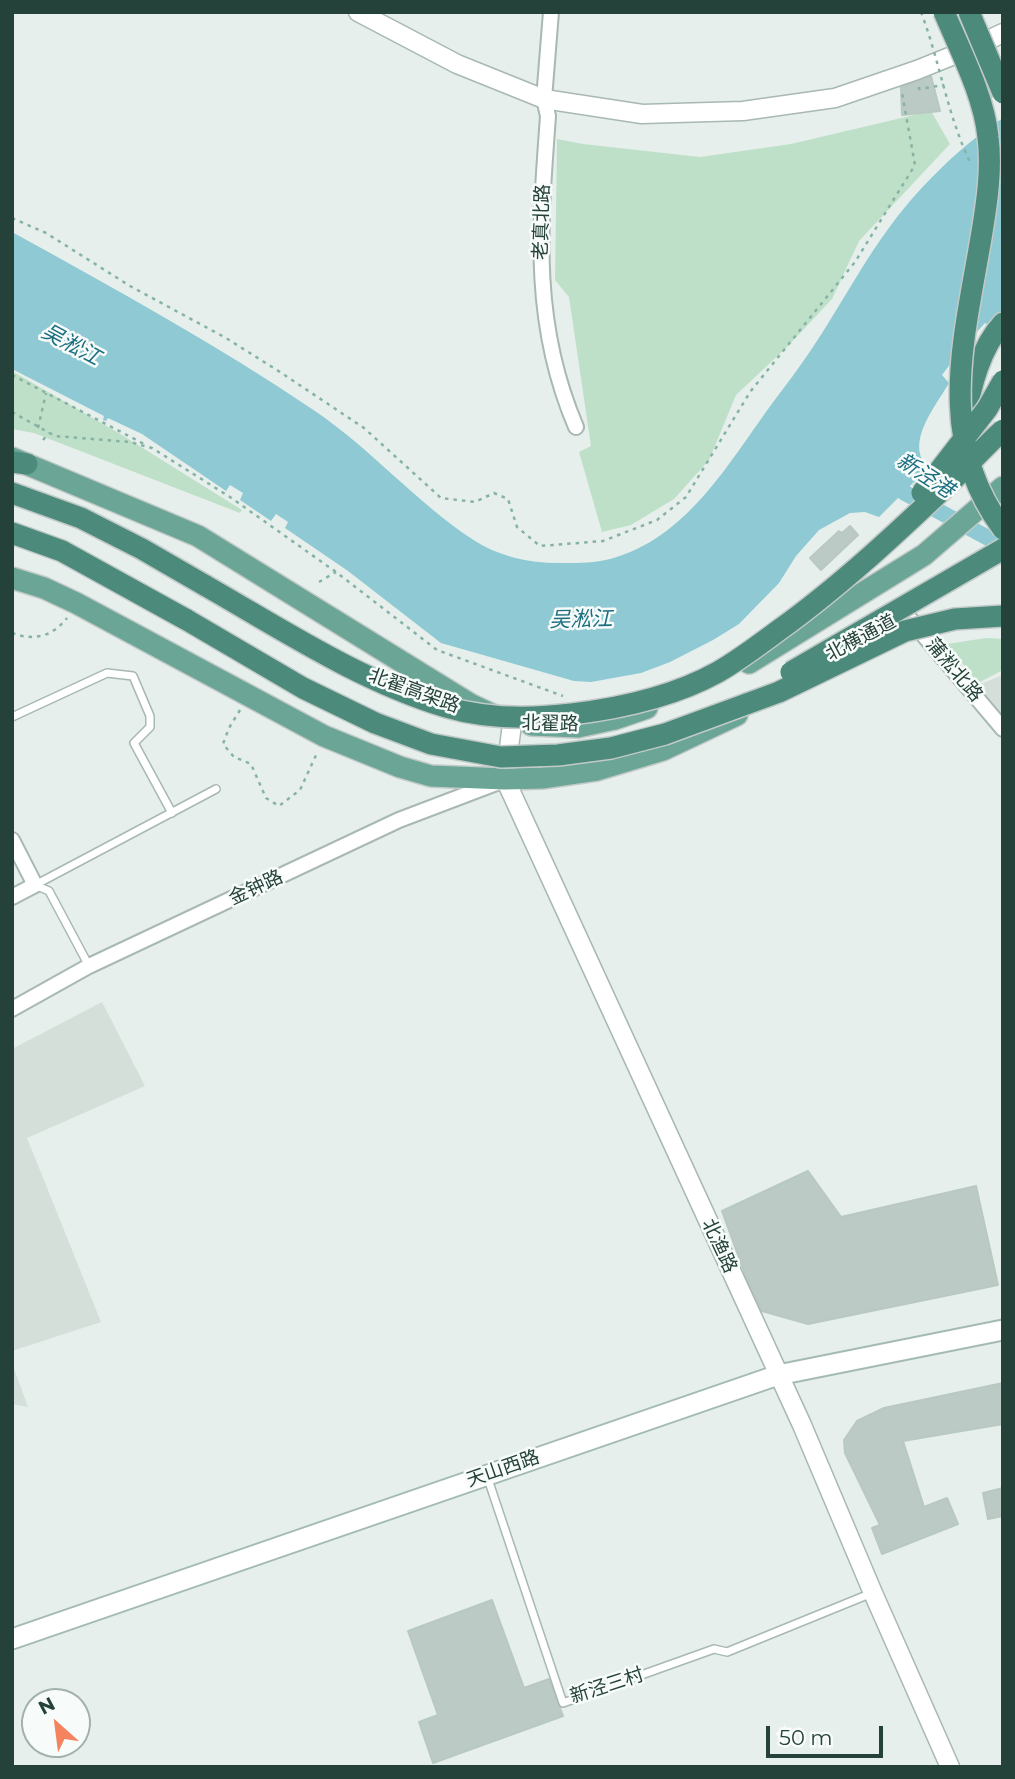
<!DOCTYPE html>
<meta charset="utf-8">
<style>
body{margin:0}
#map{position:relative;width:1015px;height:1779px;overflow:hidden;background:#e6efeb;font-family:Montserrat,sans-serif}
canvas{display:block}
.frame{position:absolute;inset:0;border:14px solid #24423a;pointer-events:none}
.north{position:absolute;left:21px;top:1688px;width:70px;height:70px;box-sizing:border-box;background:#f7fbf9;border:2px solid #a3b1ad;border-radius:50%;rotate:332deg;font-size:19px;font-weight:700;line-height:28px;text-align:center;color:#24423a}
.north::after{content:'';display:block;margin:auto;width:24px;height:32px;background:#f4845f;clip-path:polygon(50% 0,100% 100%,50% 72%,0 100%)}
.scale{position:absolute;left:766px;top:1726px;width:117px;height:32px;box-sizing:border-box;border:4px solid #24423a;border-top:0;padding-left:9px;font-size:21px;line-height:24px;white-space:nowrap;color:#24423a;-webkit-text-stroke:5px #f7fbf9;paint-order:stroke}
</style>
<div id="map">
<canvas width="1015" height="1779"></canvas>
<div class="frame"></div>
<div class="north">N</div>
<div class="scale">50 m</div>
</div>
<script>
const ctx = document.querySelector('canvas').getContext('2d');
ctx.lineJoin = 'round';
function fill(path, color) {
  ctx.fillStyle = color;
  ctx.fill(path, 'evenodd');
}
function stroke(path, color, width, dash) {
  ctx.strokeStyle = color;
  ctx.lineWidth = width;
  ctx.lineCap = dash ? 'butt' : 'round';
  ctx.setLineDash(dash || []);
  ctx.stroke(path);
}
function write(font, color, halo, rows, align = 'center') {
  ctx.font = font + ' Montserrat,"Noto Sans SC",sans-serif';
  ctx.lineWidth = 5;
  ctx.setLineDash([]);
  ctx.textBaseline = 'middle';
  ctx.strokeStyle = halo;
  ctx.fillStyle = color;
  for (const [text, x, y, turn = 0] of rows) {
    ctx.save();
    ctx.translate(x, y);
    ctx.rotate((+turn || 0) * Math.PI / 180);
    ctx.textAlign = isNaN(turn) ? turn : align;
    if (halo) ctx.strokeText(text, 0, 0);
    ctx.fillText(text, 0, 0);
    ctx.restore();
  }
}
const built = new Path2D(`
 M1003,675V718L976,686Z
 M102,1002L145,1086L27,1138L101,1322L12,1351V1049Z
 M12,1363L28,1407L12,1404Z`);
const green = new Path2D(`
 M931,111L950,144L859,241L832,299L787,347L736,395L709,460L674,499L631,525L602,532L579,452L591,446L569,297L555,280L557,139L583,144L700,157L791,144Z
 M12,371L122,435L242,510L240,513L34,433L12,429Z
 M986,638L1003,639V670L978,683L947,644Z`);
const water = new Path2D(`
 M1003,118V314L992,327L985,323L963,347L942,375L949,383C936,406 904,443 928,468L879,517L865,512L850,513L819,530L796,556L779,583L739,624L713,640L670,662L641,673L591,682L574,681L441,643L348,571L285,528L288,522L276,514L271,521L240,500L243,493L230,485L226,491L142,434L108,418L106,421L103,420L104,416L12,369V232C115,289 218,345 315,411C371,449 416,502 472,539C499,557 532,564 565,563C580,563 595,563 610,559C686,539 728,464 771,405C785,386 800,367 813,347C841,305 864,260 894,221C924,182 962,145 1003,118Z`);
const canal = new Path2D(`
 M890,481L905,493L1003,546`);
const building = new Path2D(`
 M931,76L940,111L902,115L901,87Z
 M850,526L858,535L821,570L810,558L839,531L842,533Z
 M808,1171L841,1217L976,1186L998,1285L808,1324L762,1311L746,1277L722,1211Z
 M1003,1383V1424L903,1441L924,1507L947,1498L958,1524L882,1554L872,1528L880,1525L845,1453L844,1440L857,1421L884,1408Z
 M1003,1488V1516L988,1519L983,1493Z
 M492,1600L524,1688L549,1679L563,1716L433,1763L419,1722L438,1715L408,1631Z`);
const path = new Path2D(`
 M919,87V89L944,85
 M12,218L46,233L130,286L226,338L280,372L364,428L441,498L475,502L494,493L508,499L517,527L540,546L603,541L657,520L686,497L750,392L855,262L915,165L902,93
 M12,375L146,445
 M12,412L55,436L130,442L152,448L230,497L336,572L437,650L563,696
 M38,428L46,393
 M43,440L49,433
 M319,582L336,572
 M12,633C34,641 52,637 67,618
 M240,710L229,728L223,744L234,757L251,764L266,798L279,806L300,790L317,753`);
const service = new Path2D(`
 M12,717L107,673L133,676L150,716V727L134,743L172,813
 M35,885L216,789
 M35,885L49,891L89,966
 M487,1476L563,1703L714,1649L727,1652L872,1593`);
const minor = new Path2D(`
 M551,12L544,99L548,116C540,226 531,322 576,427
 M904,612L1003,729
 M12,840L35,885L12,897
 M12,1009L89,966L399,820L499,782`);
const tertiary = new Path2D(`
 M358,12L457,64L544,99L642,114L743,111L835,98L917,70L969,49L1003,33
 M512,724L505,779L802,1425L873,1593L950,1767`);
const secondary = new Path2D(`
 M12,1639L778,1375L1003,1330`);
const primary = new Path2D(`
 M12,458L198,536L470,704L491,714
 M12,578L44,588L76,603L324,736L400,767L431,776L505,779L542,778L597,770L663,750L737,715
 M749,663L924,555L1003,487
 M531,725L578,727L615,719L647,708`);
const trunk = new Path2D(`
 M965,418C971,386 980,348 1003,323
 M12,462L27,464
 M12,493L81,518L142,549L206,586
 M12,533L62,551L187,620`);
const pathBridge = new Path2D(`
 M921,12C940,62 947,114 970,162`);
const trunkBridge = new Path2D(`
 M944,12C960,50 984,96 988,137C992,168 987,202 982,232C965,336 934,437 1003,529
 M969,12L1003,93
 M922,493L987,409L1003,381
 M206,586C283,630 360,681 446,707C486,719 531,719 572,714C622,708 673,697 718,672C739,660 759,645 779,630C843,584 901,529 958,475C973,460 987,444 1003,430
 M187,620L303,688L375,723L431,744L501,757L558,755L611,748L665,734L779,692L905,631L955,619L1003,616
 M791,672L1003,549`);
const streetNames = [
 ["老真北路",542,222,-88],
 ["北横通道",861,638,-28],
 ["蒲淞北路",954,670,50],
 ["北翟高架路",414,691,20],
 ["北翟路",550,724,1],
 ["金钟路",256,888,-25],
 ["北渔路",719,1246,65],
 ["天山西路",503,1469,-19],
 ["新泾三村",607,1686,-18]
];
const waterNames = [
 ["吴淞江",71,345,28],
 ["新泾港",925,476,33],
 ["吴淞江",581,620,-1]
];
fill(built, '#d4dfda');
fill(green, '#bfe0c8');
fill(water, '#8ec9d4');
stroke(canal, '#8ec9d4', 16);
fill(building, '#bbcac4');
stroke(building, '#b8c9c2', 2);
stroke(service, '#a8b8b2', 10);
stroke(minor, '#a8b8b2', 18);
stroke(tertiary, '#a8b8b2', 21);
stroke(secondary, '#a4bbb3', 23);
stroke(primary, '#c2cac8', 24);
stroke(trunk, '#c2cac8', 24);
stroke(path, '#86b3a5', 2.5, [3.5, 5]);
stroke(service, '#fff', 7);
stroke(minor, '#fff', 14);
stroke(tertiary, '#fff', 18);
stroke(secondary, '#fff', 19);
stroke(primary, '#6aa596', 21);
stroke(trunk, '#4c8a7c', 21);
stroke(trunkBridge, '#c2cac8', 24, []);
stroke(pathBridge, '#86b3a5', 2.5, [3.5, 5]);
stroke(trunkBridge, '#4c8a7c', 21);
write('19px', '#24423a', '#f7fbf9', streetNames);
write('italic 21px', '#1c6f80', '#f7fbf9', waterNames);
</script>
